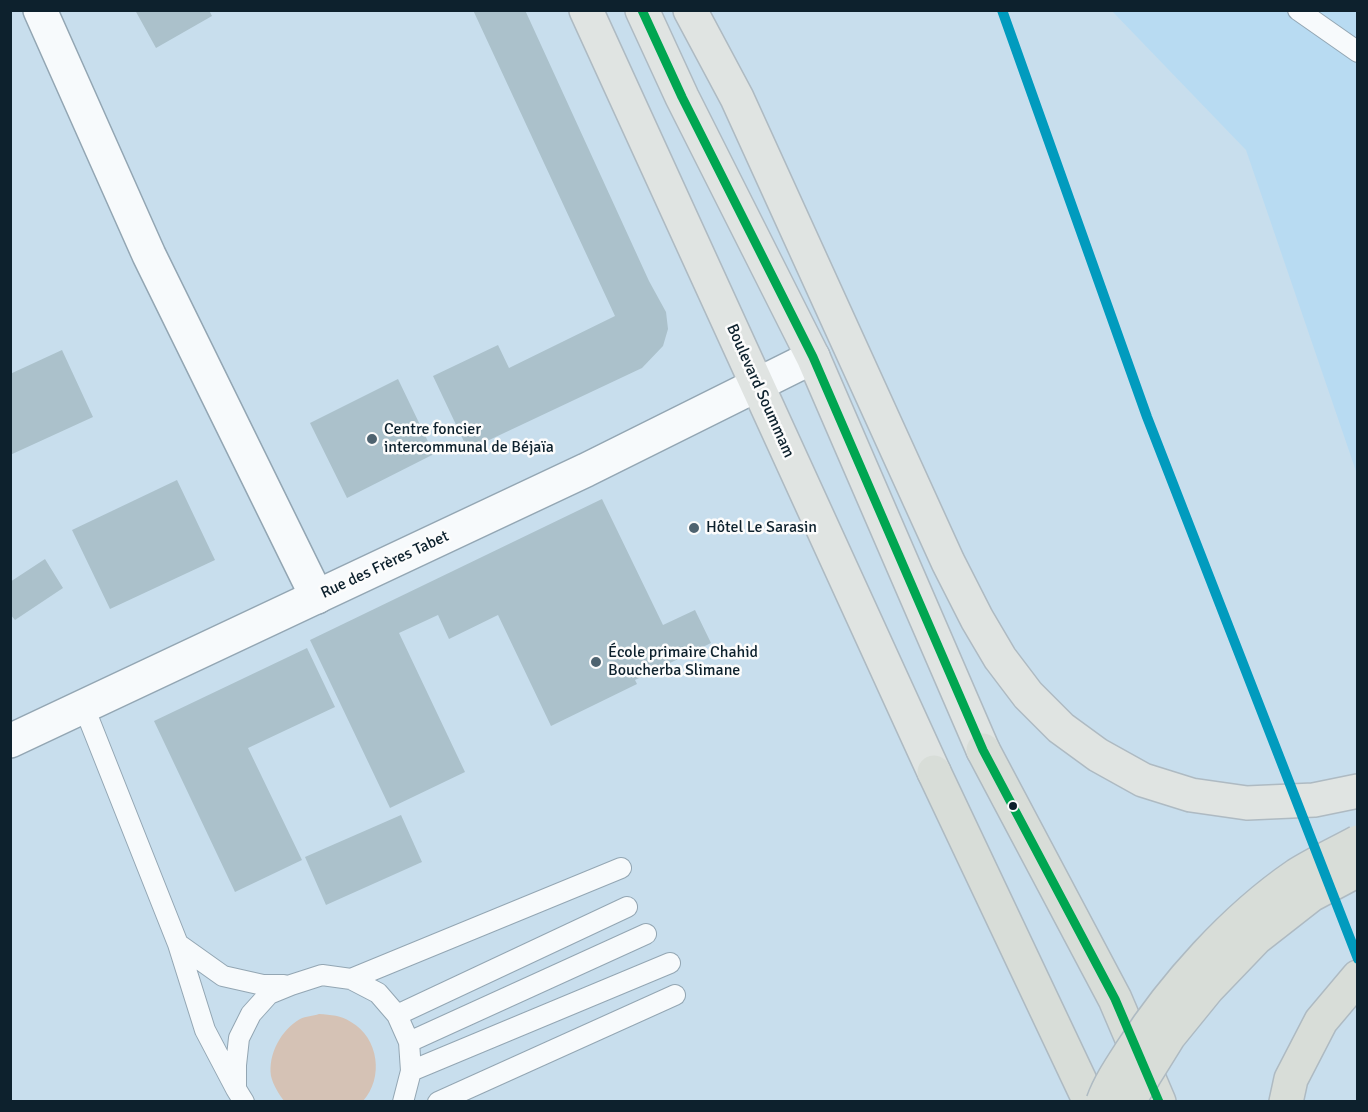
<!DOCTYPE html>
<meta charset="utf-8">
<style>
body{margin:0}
#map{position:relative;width:1368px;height:1112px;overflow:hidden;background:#c8deed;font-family:Signika,sans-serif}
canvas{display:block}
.frame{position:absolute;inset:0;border:12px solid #0d212d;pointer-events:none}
</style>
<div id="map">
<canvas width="1368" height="1112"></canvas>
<div class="frame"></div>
</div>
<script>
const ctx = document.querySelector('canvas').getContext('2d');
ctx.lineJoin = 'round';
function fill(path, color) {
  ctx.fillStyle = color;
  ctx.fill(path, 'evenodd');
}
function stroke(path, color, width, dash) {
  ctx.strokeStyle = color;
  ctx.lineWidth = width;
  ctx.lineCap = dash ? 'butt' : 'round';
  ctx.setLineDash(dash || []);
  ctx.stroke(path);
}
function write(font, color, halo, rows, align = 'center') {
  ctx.font = font + ' Signika,sans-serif';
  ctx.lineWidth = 5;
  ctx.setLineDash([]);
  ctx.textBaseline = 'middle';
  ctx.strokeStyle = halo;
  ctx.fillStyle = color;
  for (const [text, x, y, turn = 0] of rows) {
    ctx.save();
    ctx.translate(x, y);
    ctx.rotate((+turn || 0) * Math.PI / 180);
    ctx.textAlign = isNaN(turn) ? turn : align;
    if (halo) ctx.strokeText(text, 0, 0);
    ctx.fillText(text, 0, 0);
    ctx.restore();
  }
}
const built = new Path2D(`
 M1112,11H1357V474L1246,150Z`);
const green = new Path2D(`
 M319,1014C331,1015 341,1015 351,1022C379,1038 384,1078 363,1101H284C279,1094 273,1085 271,1076C268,1054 281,1030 300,1019C306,1016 313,1016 319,1014Z`);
const building = new Path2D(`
 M135,10H209L212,16L156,48Z
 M473,10H525L649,281L666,312L668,329L663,346L642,368L468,450L433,376L498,345L509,368L615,316Z
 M62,350L93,417L10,455V374Z
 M398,379L434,454L347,498L310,423Z
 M177,480L215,560L110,609L72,530Z
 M602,499L663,625L695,610L711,643L635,680L637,684L551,726L498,615L449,639L438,615L399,633L465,772L390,808L310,640Z
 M45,559L63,588L15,620L10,614V582Z
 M307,648L335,707L248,748L302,860L235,892L154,721Z
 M401,815L422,862L326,905L305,857Z`);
const service = new Path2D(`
 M1298,10L1358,52
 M84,707L178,944L205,1030L236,1089
 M178,944L223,976L263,985H284
 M351,979L621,868
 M397,1015L627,907
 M409,1042L646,934
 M411,1071L670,963
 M244,1102L236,1089V1065L239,1038L251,1014L269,994L291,985L322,975L351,979L378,993L397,1015L409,1042L411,1071L403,1102
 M438,1102L675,995`);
const minor = new Path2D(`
 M40,10L149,255L317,597`);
const tertiary = new Path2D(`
 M10,741L586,470L813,357`);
const primary = new Path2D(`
 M586,10L934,772
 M642,10L682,97L813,357L983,750
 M690,10L737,98L948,562L977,619L1000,658L1028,695L1061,728L1098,755L1143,780L1191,795L1247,803L1314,800L1358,791`);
const trunk = new Path2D(`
 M983,750L1115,999L1159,1102
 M934,772L1090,1102
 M1286,1102L1291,1079L1321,1021L1358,977`);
const trunkBridge = new Path2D(`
 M1103,1102C1110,1083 1121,1067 1132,1050C1173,986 1234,918 1297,875C1316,863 1338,853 1358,842
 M1128,1102L1169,1036L1208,988L1256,938L1311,895L1358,870`);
const bus1 = new Path2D(`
 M642,10L682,97L813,357L983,750L1115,999L1159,1102`);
const rail1 = new Path2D(`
 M1002,10L1147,417L1358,959`);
const markers = [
 [372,439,6,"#4e6370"],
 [694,528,6,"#4e6370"],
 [596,662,6,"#4e6370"],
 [1013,806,5,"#0d212d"]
];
const streetNames = [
 ["Boulevard Soummam",760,391,66],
 ["Rue des Frères Tabet",385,565,-25]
];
const poiNames = [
 ["Centre foncier",384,430],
 ["intercommunal de Béjaïa",384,448],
 ["Hôtel Le Sarasin",706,528],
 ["École primaire Chahid",608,653],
 ["Boucherba Slimane",608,671]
];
fill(built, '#b8dbf2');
fill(green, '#d5c2b5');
fill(building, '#abc1cb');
stroke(service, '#93a6b3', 22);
stroke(minor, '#93a6b3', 36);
stroke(tertiary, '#93a6b3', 36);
stroke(primary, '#aebac2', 36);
stroke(trunk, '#aebac2', 36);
stroke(service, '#f7fafc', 20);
stroke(minor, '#f7fafc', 33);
stroke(tertiary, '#f7fafc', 33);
stroke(primary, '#e0e4e2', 33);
stroke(trunk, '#d8ddd8', 33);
stroke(trunkBridge, '#aebac2', 36, []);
stroke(trunkBridge, '#d8ddd8', 33);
stroke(bus1, '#00a651', 9);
stroke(rail1, '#019bbe', 10);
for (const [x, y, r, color] of markers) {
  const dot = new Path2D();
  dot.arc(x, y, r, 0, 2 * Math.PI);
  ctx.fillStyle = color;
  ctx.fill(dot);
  stroke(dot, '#fcfcfc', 2);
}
write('16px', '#0d212d', '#fcfcfc', streetNames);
write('16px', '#0d212d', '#fcfcfc', poiNames, 'left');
</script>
